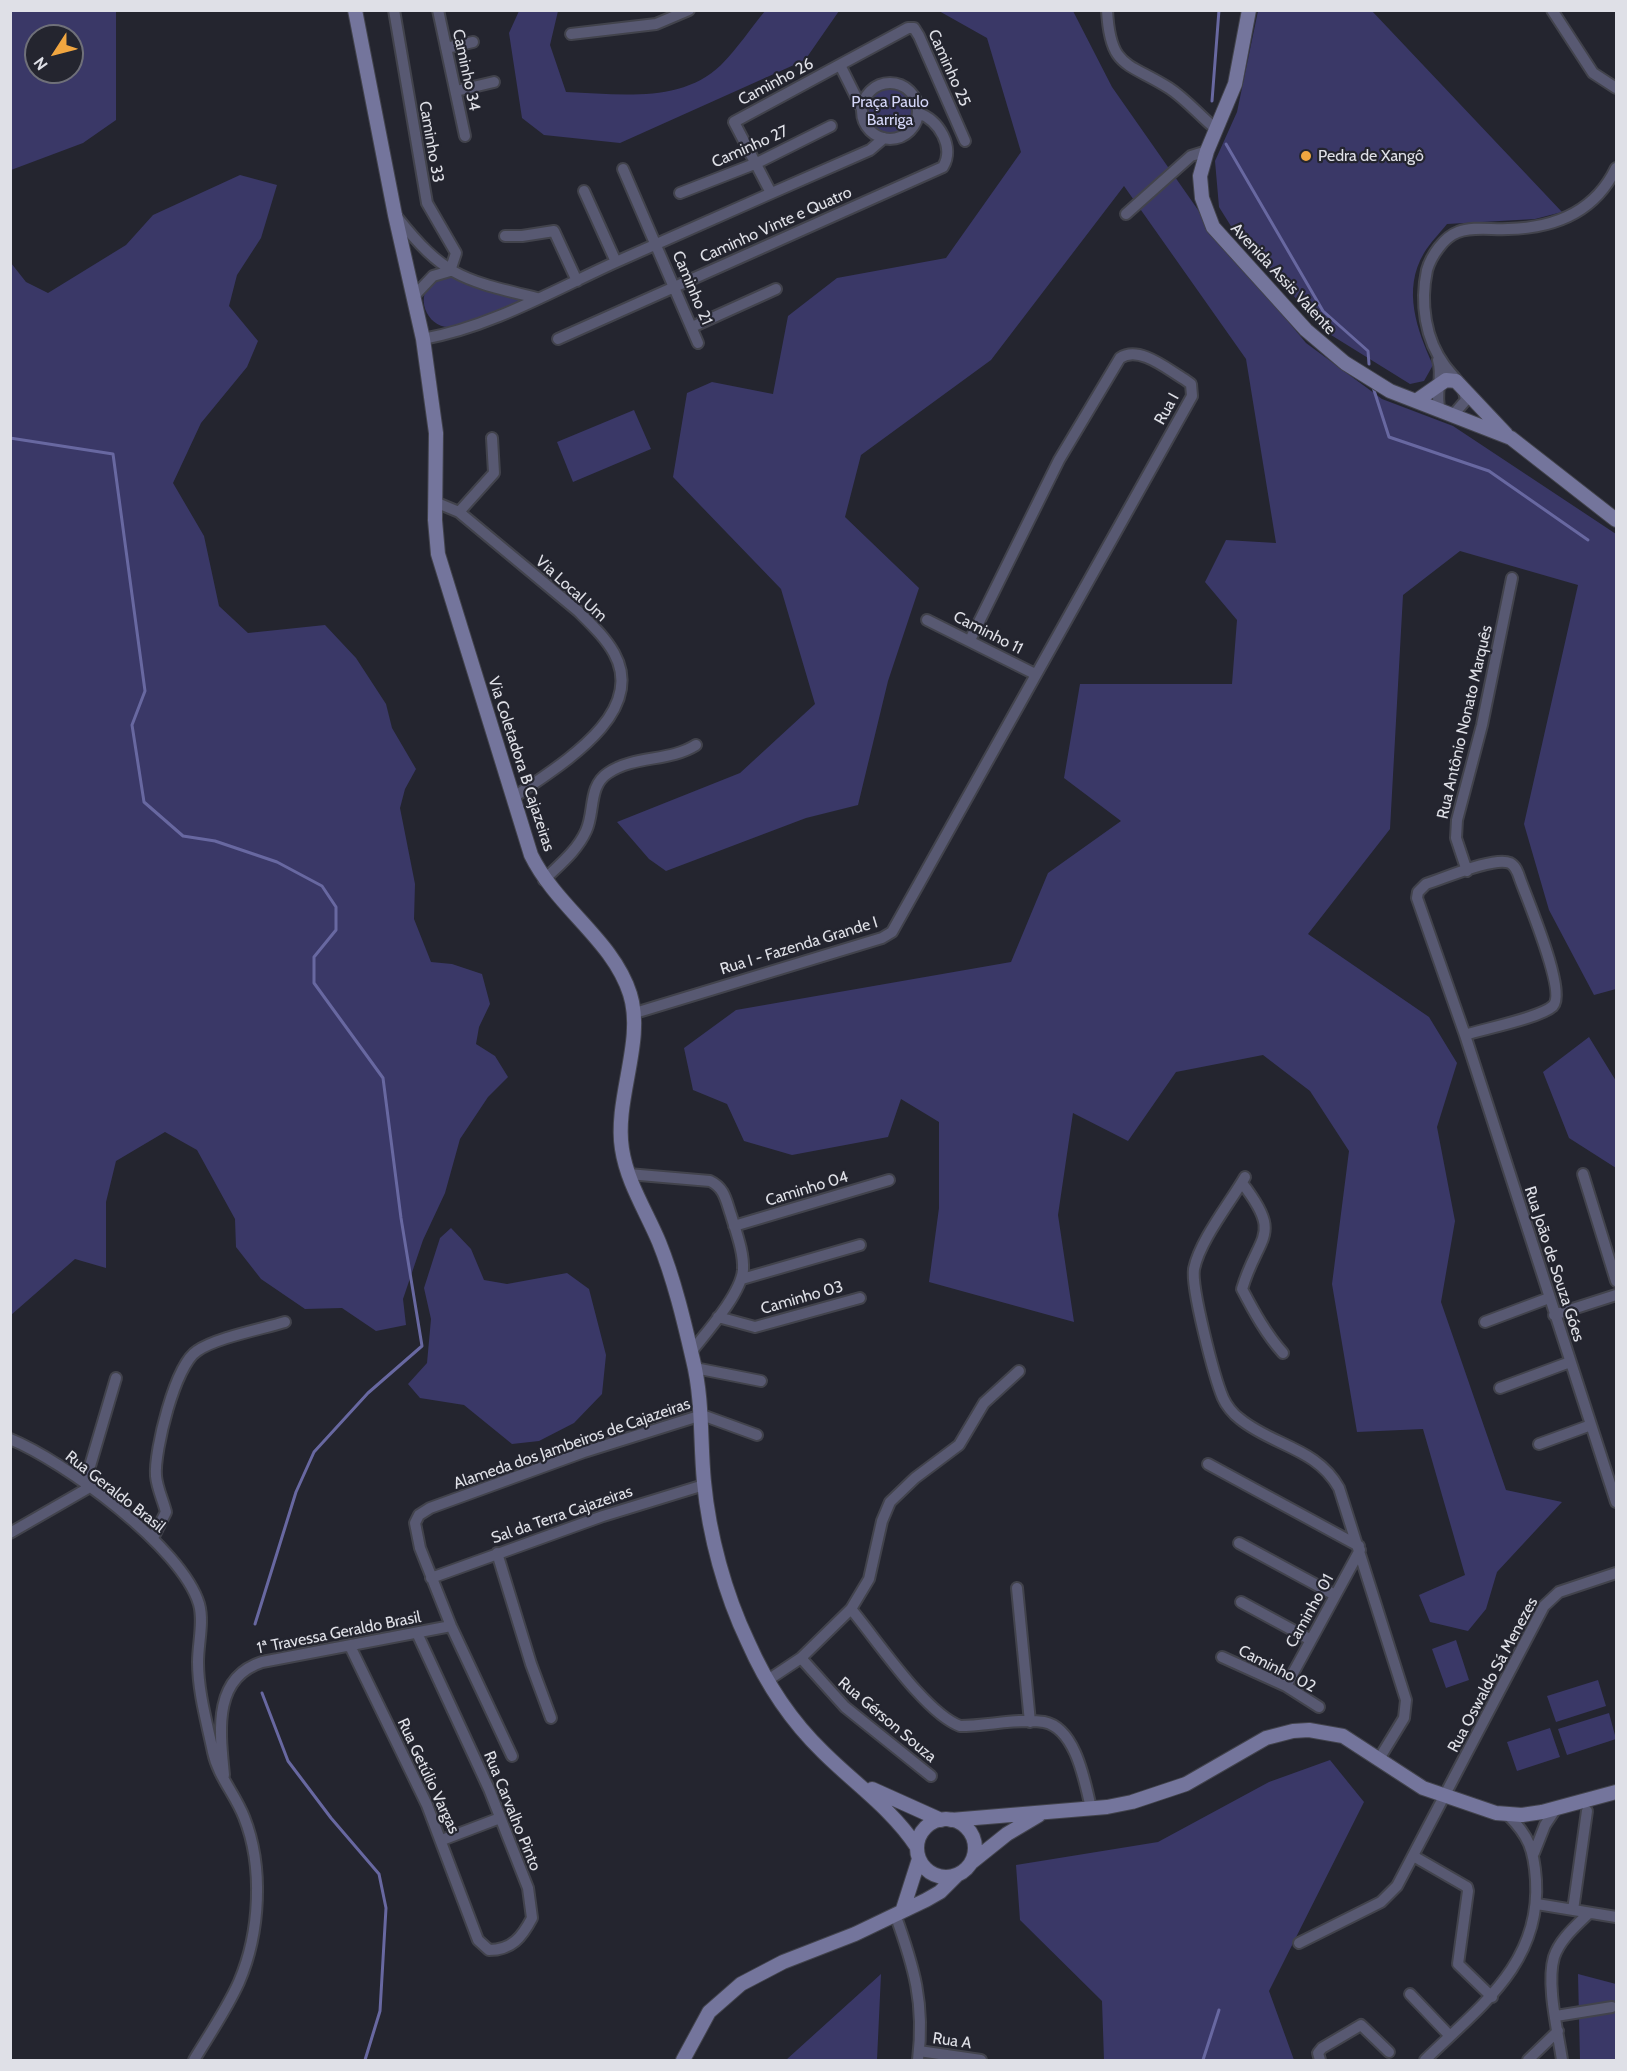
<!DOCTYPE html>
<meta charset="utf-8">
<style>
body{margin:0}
#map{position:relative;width:1627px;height:2071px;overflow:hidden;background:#24252f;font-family:Cabin,sans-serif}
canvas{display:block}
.frame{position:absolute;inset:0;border:12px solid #dfe0e7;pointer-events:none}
.north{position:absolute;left:24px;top:24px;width:60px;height:60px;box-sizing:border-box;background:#24252f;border:2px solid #6f7079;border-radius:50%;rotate:234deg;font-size:16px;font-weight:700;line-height:24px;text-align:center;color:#dfe0e7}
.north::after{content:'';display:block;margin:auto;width:21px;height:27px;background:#f1a640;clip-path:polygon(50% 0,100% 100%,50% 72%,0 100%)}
</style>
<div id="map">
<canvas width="1627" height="2071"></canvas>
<div class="frame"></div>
<div class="north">N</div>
</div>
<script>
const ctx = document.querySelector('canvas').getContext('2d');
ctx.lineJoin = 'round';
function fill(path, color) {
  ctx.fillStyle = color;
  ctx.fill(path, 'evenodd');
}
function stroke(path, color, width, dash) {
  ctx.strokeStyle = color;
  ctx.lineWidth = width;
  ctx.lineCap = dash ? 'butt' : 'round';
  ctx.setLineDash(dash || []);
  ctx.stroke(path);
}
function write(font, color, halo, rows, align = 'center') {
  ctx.font = font + ' Cabin,sans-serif';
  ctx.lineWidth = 4.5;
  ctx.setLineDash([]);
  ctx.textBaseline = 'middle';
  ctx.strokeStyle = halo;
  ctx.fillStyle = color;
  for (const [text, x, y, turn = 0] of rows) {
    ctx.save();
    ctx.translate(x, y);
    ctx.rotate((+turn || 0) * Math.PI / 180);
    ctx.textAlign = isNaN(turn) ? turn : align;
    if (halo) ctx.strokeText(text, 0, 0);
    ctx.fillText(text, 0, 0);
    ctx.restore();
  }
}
const green = new Path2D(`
 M11,10L116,11V120L83,143L11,170ZM36,36H72V72H36Z
 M519,11H558L550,45L566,92C617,94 681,104 721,65C737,49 751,28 765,11H839L805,60L620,143L544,135L522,118L509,33Z
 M939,11H1073L1112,87L1210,227L1306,343L1382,399L1453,426L1616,534V989L1594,995L1549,910L1524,824L1578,585L1460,551L1403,595L1390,829L1308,934L1429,1017L1457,1063L1437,1127L1455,1221L1441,1302L1506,1490L1562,1502L1497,1572L1486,1609L1468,1631L1430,1622L1419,1595L1465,1575L1423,1429L1357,1432L1332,1284L1349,1151L1310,1091L1263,1055L1176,1072L1128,1141L1073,1113L1058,1215L1074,1322L929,1282L939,1208V1122L901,1099L888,1137L792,1155L744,1141L727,1104L693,1090L684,1048L736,1010L1011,962L1048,873L1121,821L1064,778L1080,684H1232L1237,620L1205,582L1226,540L1276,543L1246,359L1124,186L991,360L861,455L845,517L919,588L888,681L858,805L806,818L666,871L649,859L617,822L740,773L815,704L781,589L673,477L687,393L712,382L773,394L788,316L837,278L946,258L1021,152L987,38Z
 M1258,11H1372L1562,212L1535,219L1447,224C1439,234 1430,243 1424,253C1402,290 1417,330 1433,365L1424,381L1410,384L1331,335L1239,239L1219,207L1215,161L1237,112Z
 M867 111a23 23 0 1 1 46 0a23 23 0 1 1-46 0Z
 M240,175L277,185L261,238L237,275L229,306L258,341L247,367L201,423L173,483L204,536L219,606L248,633L325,625L356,658L386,704L392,728L416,769L405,789L400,808L415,884L414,919L431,962L452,964L482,974L490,1004L479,1027L476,1044L495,1056L508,1077L488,1097L460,1139L445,1193L423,1240L403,1299L406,1325L376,1331L342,1308L305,1309L261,1279L236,1247L235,1219L197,1150L165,1132L116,1161L106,1202V1268L75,1259L11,1315V263L26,282L48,293L126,245L153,215Z
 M451,276L489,292L521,297V301C504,307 468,326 451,327C427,329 413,295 434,281C438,278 446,277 451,276Z
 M634,410L651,449L573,482L557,442Z
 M1589,1037L1616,1081V1168L1569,1138L1543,1072Z
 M451,1228L471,1249L484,1280L507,1284L567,1273L589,1289L606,1355L602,1394L574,1423L539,1441L512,1444L464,1405L420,1398L408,1384L427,1363L431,1319L424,1288L440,1238Z
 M1456,1640L1469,1680L1446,1688L1432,1649Z
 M1598,1680L1606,1706L1556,1722L1547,1696Z
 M1609,1713L1616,1739L1567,1755L1558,1729Z
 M1550,1728L1560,1757L1517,1771L1507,1742Z
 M1330,1760L1364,1802L1269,1991L1294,2060H1104L1102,2001L1020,1920L1016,1865L1158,1842L1269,1782Z
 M881,1974L877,2060H786Z
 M1578,1974L1616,1984V2060H1580Z`);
const stream = new Path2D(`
 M1212,101L1219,10
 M1226,144L1323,311L1368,351L1369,364
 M1372,384L1389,437L1489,471L1588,540
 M10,438L113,454L145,691L132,725L144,802L183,836L215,841L277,862L322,886L336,907V930L314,957V983L383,1078L401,1218L422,1346L368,1393L314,1452L296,1492L255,1624
 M262,1693L288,1761L331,1818L379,1874L386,1908L380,2011L365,2060
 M1203,2060L1219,2010`);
const minor = new Path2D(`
 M394,10L427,203L456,253L450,271
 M438,10L465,136
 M1107,10C1110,69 1128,62 1169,88C1186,99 1200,116 1216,129
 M1552,10L1593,73L1616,88
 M571,34L656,24L689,10
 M446,48L473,42
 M840,65L861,107
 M862 111a28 28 0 1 1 56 0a28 28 0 1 1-56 0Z
 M456,91L494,82
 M623,169L698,343
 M584,191L616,262
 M680,193L757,163L831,126
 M771,193L734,122L908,28H914L919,36L965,141
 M1126,214L1191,156L1207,151
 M397,217C445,278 464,280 537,298
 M505,236H522L554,231L577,281
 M415,295L433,276L450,271
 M692,327L776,289
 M423,339C491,327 554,290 616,262C701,224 785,187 870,150L884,138
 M558,339L943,167C955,147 939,120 918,113
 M1438,360C1444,378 1434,393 1440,410
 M1453,415L1466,400C1464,385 1454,378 1445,366C1425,339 1420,303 1427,270C1431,256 1444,237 1458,232C1473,226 1492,230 1508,229C1555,228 1595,212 1616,168
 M435,502L459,512L578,611C591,624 605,637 614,653C649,716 554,768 513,798
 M459,512L494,473L492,438
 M927,620L1035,674
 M1467,871L1456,838L1457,820L1482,725L1512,578
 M544,880C559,865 577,851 586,831C595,812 588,786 608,773C635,755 669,762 696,745
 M635,1013L882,938L892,932L1192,396L1191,384L1184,379C1167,369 1139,345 1120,358L1059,460L970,640
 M1465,1035C1483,1029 1540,1018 1553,1006C1567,992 1527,899 1520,879C1518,873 1516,866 1510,863C1494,856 1443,879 1426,884L1418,892L1417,898L1465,1035L1616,1502
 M628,1174L710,1181C725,1188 726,1201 731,1215C736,1232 744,1252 743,1270C741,1294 706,1333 691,1352
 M1583,1174L1616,1281
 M1245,1177C1230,1203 1200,1240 1194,1269C1191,1288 1214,1377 1223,1398C1226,1405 1233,1414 1240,1419C1273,1446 1317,1448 1339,1488L1406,1700L1404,1718L1379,1759
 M1242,1183C1284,1237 1258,1234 1242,1289C1254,1312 1266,1334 1283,1353
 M734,1226L889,1180
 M742,1279L860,1245
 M1554,1315L1616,1295
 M718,1317L755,1327L860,1298
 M1485,1322L1549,1298
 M695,1368L761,1381
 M1500,1388L1570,1362
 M10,1439C64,1461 182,1547 199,1604C204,1622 198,1643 198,1662C198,1692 207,1723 213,1752C218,1776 235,1794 244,1817C264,1867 260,1933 239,1982C227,2009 209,2035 194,2060
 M1539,1444L1591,1425
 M1208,1464L1359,1546
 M85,1483L116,1378
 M10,1533L90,1487
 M153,1538L166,1512C163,1500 157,1488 156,1476C154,1451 175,1365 197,1351C215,1338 262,1329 285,1322
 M1239,1543L1335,1595
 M497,1553L531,1664L551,1718
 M431,1578L603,1516L704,1485
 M1017,1588L1030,1722
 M1241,1602L1311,1640
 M851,1609C877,1640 925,1713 960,1726C987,1726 1018,1718 1044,1722C1076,1728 1085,1783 1091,1808
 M350,1646L427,1805L478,1940L489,1950C512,1950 522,1937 532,1918L528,1888L489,1789L417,1633
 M1222,1657L1286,1686L1319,1707
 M801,1658L845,1707L931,1776
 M768,1680L801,1658L851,1609L869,1579L882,1521L890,1502L915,1478L959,1445L984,1403L1019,1371
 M1286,1686L1360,1550
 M512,1756L451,1626L420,1548L415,1523L419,1515L430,1508L584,1452L702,1415L757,1435
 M224,1775C220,1733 212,1678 262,1662L451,1626
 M442,1840L500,1818
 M1534,1853L1545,1825L1555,1810
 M1415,1857L1467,1887L1468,1891L1458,1964L1492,1997
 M1537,1904L1616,1917
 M1573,1910L1587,1811
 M895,1914C914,1967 925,2003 918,2060
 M1299,1943L1381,1902L1397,1886L1544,1606L1559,1592L1616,1573
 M1410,1994L1450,2036
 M1556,2016L1612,2007
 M919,2051L981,2060
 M1320,2060L1318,2053L1322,2048L1361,2025L1389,2052
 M1425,2060C1479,2007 1541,1964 1536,1880C1534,1850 1529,1836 1508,1815
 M1528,2060L1558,2031
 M1562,2060C1558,2032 1546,1984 1554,1957C1560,1939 1576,1926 1589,1913`);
const secondary = new Path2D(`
 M355,10L395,215L423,339L436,433L435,520L438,554L531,855C557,908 613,940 630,994C645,1041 614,1099 622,1149C627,1182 646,1211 659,1242C674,1279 684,1321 693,1360C703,1400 700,1441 704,1482C709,1535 725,1594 748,1642C766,1683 791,1721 823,1752C855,1784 891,1808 917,1847
 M1249,10L1235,84L1207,151L1200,176L1202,198L1213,227L1306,330L1345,363L1390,391L1511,438L1616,520
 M1416,401L1446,380L1456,381L1506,434
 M872,1789L941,1820
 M917 1848a29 29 0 1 1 58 0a29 29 0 1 1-58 0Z
 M951,1820L1107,1807L1132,1802L1186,1784L1266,1738L1293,1731L1309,1730L1343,1736L1423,1788L1496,1813L1522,1815L1542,1812L1616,1792
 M972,1862L1007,1834L1039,1815
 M903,1909L919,1859
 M683,2060L709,2012L741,1984L783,1962L855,1934L926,1900L940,1892L956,1876`);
const markers = [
 [1306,156,6,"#f1a640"]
];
const streetNames = [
 ["Caminho 25",949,68,66],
 ["Caminho 34",466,70,78],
 ["Caminho 26",776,82,-28],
 ["Caminho 33",431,142,80],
 ["Caminho 27",750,147,-24],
 ["Caminho Vinte e Quatro",776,225,-24],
 ["Avenida Assis Valente",1283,279,47],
 ["Caminho 21",692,288,67],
 ["Rua I",1167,409,-61],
 ["Via Local Um",571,589,42],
 ["Caminho 11",988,633,27],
 ["Rua Antônio Nonato Marquês",1465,722,-77],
 ["Via Coletadora B Cajazeiras",521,764,72],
 ["Rua I - Fazenda Grande I",799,946,-17],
 ["Caminho 04",807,1189,-17],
 ["Rua João de Souza Góes",1554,1264,72],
 ["Caminho 03",802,1298,-16],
 ["Alameda dos Jambeiros de Cajazeiras",572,1444,-19],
 ["Rua Geraldo Brasil",115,1492,38],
 ["Sal da Terra Cajazeiras",562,1515,-19],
 ["Caminho 01",1310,1611,-61],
 ["1ª Travessa Geraldo Brasil",339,1633,-11],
 ["Caminho 02",1277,1669,27],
 ["Rua Oswaldo Sá Menezes",1493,1675,-62],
 ["Rua Gérson Souza",887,1720,40],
 ["Rua Getúlio Vargas",428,1776,65],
 ["Rua Carvalho Pinto",512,1811,68],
 ["Rua A",952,2041,8]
];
const parkNames = [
 ["Praça Paulo",890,102],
 ["Barriga",890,120]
];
const poiNames = [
 ["Pedra de Xangô",1318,156]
];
fill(green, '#3a3867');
stroke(stream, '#6868a1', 3);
stroke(minor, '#42434c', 14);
stroke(secondary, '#42434c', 16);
stroke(minor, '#585972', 10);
stroke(secondary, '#74759c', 14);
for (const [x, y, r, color] of markers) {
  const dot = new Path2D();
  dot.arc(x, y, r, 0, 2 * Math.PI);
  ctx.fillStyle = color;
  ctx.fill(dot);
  stroke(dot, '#24252f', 2);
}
write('16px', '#dfe0e7', '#24252f', streetNames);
write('16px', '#d5d7f9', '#24252f', parkNames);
write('16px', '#dfe0e7', '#24252f', poiNames, 'left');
</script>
